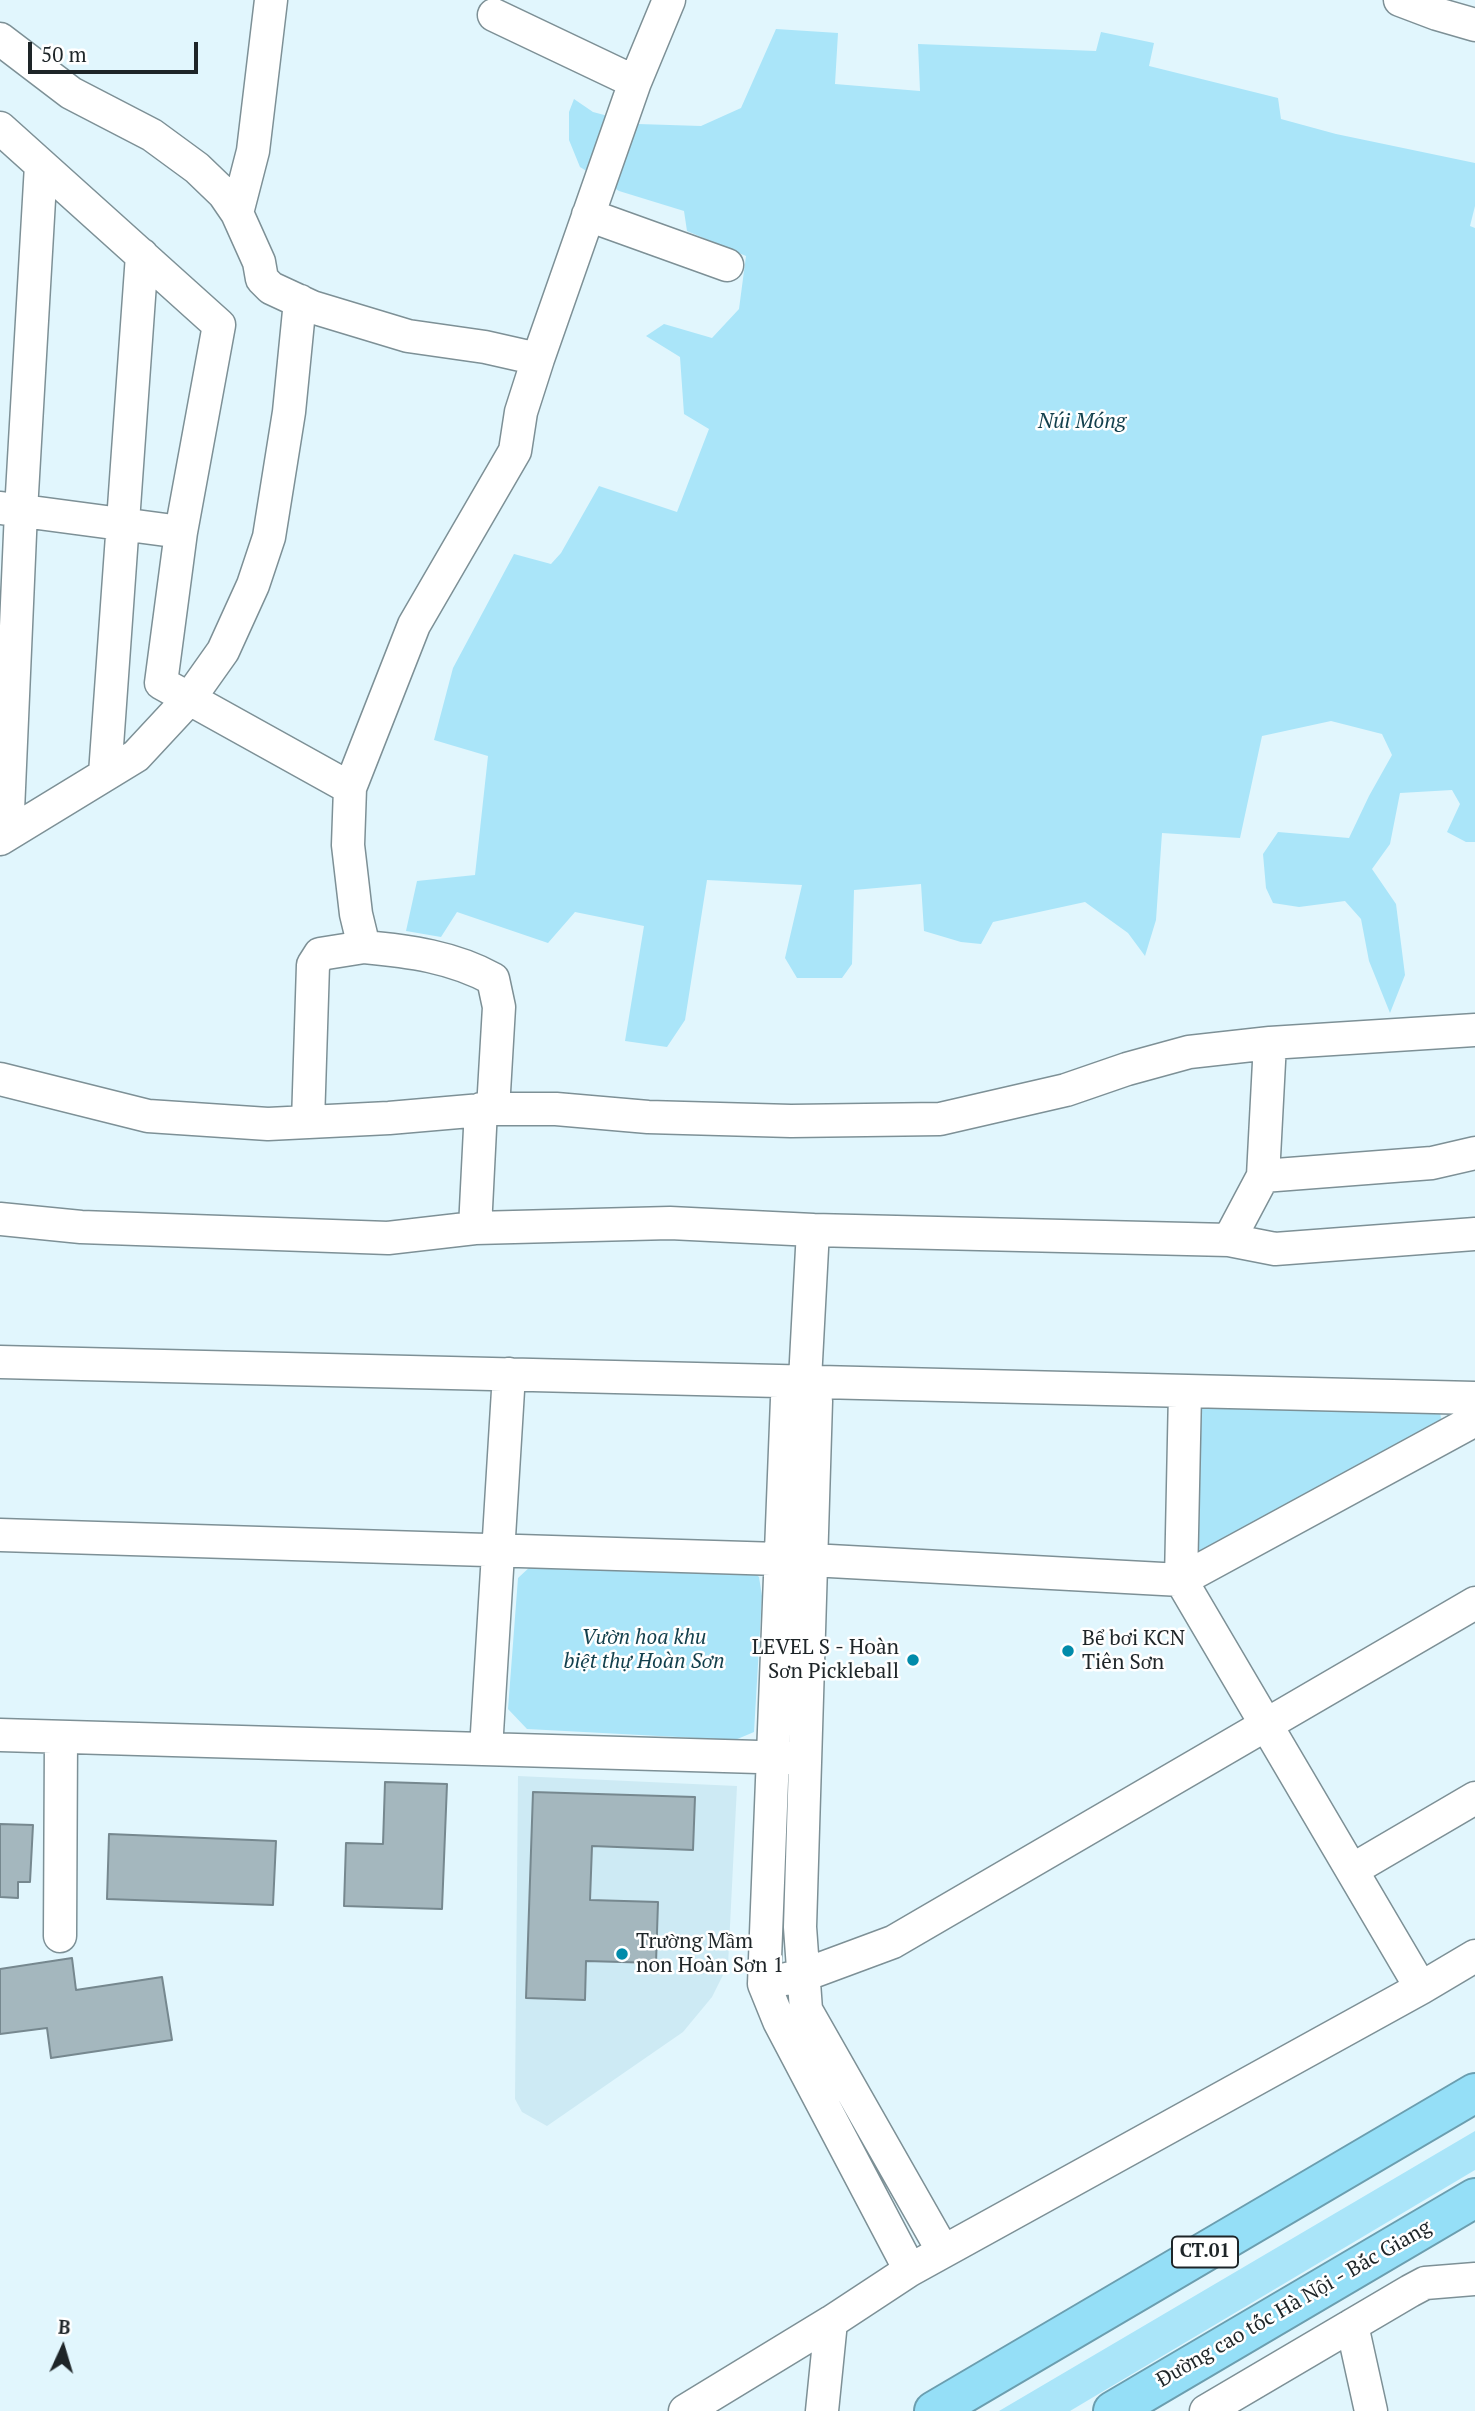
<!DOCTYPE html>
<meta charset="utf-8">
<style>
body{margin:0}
#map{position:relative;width:1475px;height:2411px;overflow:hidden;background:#e1f6fd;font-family:"PT Serif",serif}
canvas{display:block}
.north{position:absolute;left:28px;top:2313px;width:70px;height:70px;-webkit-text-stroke:5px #fff;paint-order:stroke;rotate:4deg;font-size:19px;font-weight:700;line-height:28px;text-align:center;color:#1e2528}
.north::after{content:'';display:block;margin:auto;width:24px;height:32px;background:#1e2528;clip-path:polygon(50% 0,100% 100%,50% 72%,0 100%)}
.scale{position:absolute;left:28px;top:42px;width:170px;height:32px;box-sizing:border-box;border:4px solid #1e2528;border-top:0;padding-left:9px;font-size:21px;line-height:24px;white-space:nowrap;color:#1e2528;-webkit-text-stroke:5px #fff;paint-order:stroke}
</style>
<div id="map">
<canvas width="1475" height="2411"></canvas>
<div class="north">B</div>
<div class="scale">50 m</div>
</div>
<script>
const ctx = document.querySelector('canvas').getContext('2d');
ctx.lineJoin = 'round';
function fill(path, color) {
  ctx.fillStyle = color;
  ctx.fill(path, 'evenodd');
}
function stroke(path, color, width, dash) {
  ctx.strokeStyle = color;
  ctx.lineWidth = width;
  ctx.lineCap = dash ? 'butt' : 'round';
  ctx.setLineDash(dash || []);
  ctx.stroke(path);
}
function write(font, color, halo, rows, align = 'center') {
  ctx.font = font + ' "PT Serif",serif';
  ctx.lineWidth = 5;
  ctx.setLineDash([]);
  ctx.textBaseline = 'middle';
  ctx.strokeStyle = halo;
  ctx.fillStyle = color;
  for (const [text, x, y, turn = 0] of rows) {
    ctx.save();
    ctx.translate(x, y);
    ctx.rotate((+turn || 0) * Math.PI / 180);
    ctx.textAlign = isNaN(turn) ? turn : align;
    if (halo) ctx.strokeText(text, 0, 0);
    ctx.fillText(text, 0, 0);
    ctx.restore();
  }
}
const built = new Path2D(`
 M518,1776L737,1786L728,1965L712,1997L683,2032L547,2126L522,2112L515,2099Z`);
const green = new Path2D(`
 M776,29L838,33L835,84L920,91L918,44L1096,51L1101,32L1154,43L1149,66L1278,98L1281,119L1336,134L1475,163V206L1470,226L1475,228V842H1466L1447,832L1460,804L1452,790L1400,793L1390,844L1372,869L1396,904L1405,975L1390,1013L1369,961L1361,919L1345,901L1299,907L1273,903L1266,888L1263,854L1278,832L1349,838L1369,796L1392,755L1382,734L1331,721L1262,736L1240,838L1162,833L1156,920L1145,956L1128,933L1085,902L993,922L981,944L961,942L924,931L921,884L854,890L852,964L842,978H797L785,958L802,885L707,880L685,1020L667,1047L625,1041L644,926L575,912L548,943L457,912L441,937L406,931L417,881L475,875L488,756L434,740L453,668L514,554L551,564L561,553L599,486L677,512L709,429L684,414L680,357L646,336L664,324L712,338L739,309L746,256L687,231L684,211L619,191L580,167L569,140V112L574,99L593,112L638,124L701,126L741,108Z
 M1205,1404L1440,1412L1442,1424L1195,1556L1196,1411Z
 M532,1565L747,1567L759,1577L762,1596L754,1732L735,1740L527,1729L508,1709L518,1578Z
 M1475,2131V2170L1070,2411H999Z`);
const building = new Path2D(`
 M385,1782L447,1784L442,1909L344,1906L346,1843L383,1844Z
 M533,1792L695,1797L693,1850L592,1846L590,1900L658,1902L656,1963L586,1961L585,2000L526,1998Z
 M0,1824L33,1825L30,1882H18V1898L0,1897Z
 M109,1834L276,1841L273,1905L107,1899Z
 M72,1958L76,1990L162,1977L172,2040L51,2058L47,2028L0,2034V1969Z`);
const minor = new Path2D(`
 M1400,0L1437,14L1475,25
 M494,15L635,82
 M0,39L71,93L152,135L197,168L224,194L237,213L259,262L262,279L271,288L312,307L408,336L485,347L538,359
 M0,128L219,325L181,532L161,683L350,788
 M237,213L253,151L271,0
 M588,215L727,265
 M1,508L181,532
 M105,774L142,255
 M7,834L21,511L41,165
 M0,839L136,756L189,699L223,651L253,585L269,537L289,412L300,301
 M0,1079L148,1116L268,1124L389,1118L493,1109H556L648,1117L791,1121L940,1119L1066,1090L1127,1069L1189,1052L1270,1043L1475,1030
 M493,1109L499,1007L493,979C453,957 409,951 364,947L356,914L348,845L350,788L414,625L515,451L521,412L538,359L635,82L669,0
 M308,1122L313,965L320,954L364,947
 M1263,1176L1270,1043
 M0,1219L81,1227L388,1238L475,1228L670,1223L813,1230L1229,1240L1275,1249L1475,1234
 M475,1228L481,1109
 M813,1230L805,1380L816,1401L800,1927L806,2010L943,2251
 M1229,1240L1263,1176L1432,1163L1475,1153
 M0,1362L1475,1398
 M805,1380L787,1399L764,1984L779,2021L910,2270
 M1185,1392L1181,1580L1421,1988
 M0,1535L811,1560L1181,1580L1475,1420
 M0,1735L793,1758
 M486,1749L509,1374
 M1352,1870L1475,1798
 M60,1936L61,1737
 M786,1979L804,1975L893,1942L1475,1603
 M1352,2325L1371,2411
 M685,2411L831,2322L910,2270L1421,1988L1475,1956
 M822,2411L831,2322
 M1206,2411L1410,2291L1425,2283L1475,2279`);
const highway = new Path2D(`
 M934,2411L1475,2093
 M1113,2411L1475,2198`);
const markers = [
 [1068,1651,7,"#008baa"],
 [913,1660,7,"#008baa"],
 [622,1954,7,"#008baa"]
];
const shields = [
 [1205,2252,66]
];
const shieldNames = [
 ["CT.01",1205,2252]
];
const parkNames = [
 ["Núi Móng",1082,422],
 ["Vườn hoa khu",644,1638],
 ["biệt thự Hoàn Sơn",644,1662]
];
const poiNames = [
 ["Bể bơi KCN",1082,1639],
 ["Tiên Sơn",1082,1663],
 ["LEVEL S - Hoàn",899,1648,"right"],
 ["Sơn Pickleball",899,1672,"right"],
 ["Trường Mầm",636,1942],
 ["non Hoàn Sơn 1",636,1966]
];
const streetNames = [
 ["Đường cao tốc Hà Nội - Bắc Giang",1294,2304,-30]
];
fill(built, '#cdeaf4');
fill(green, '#aae5f9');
fill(building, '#a4b7be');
stroke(building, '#76888f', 2);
stroke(minor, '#7d9096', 35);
stroke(highway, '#6b9eaf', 42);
stroke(minor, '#fff', 32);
stroke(highway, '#95dff7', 38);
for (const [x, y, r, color] of markers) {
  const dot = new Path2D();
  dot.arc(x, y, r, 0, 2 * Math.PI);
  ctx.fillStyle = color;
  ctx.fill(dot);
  stroke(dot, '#fff', 2.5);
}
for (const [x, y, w] of shields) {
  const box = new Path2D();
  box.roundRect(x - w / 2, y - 15.5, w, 31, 5);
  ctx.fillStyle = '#fff';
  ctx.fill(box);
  stroke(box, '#1e2528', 2);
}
write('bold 19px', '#1e2528', null, shieldNames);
write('italic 21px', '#123f4c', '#fff', parkNames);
write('21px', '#1e2528', '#fff', poiNames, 'left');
write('21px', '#1e2528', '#fff', streetNames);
</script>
